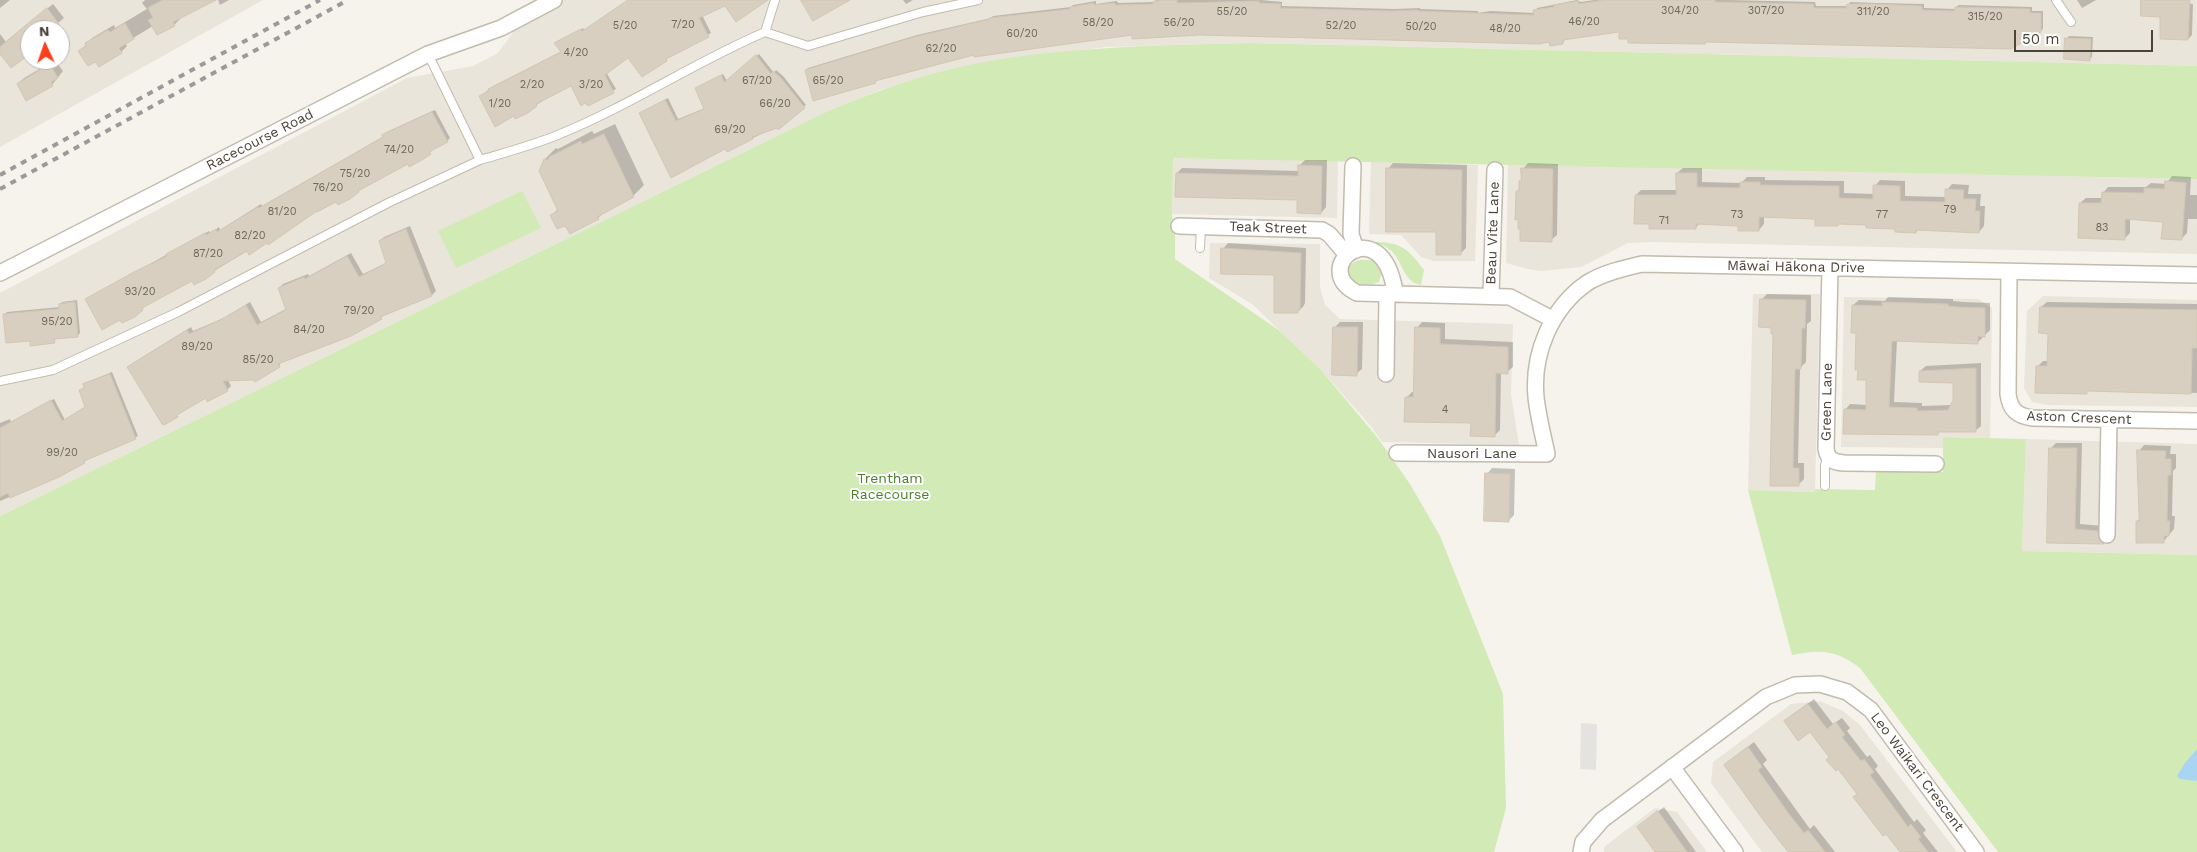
<!DOCTYPE html>
<meta charset="utf-8">
<style>
body{margin:0}
#map{position:relative;width:2197px;height:852px;overflow:hidden;background:#f6f3ec;font-family:"Work Sans",sans-serif}
canvas{display:block}
.north{position:absolute;left:20px;top:20px;width:50px;height:50px;box-sizing:border-box;background:#fff;border:1px solid #b7b4b0;border-radius:50%;rotate:357deg;font-size:14px;font-weight:700;line-height:20px;text-align:center;color:#4b4439}
.north::after{content:'';display:block;margin:auto;width:18px;height:22px;background:#fc3f1d;clip-path:polygon(50% 0,100% 100%,50% 72%,0 100%)}
.scale{position:absolute;left:2014px;top:30px;width:139px;height:22px;box-sizing:border-box;border:2px solid #4b4439;border-top:0;padding-left:6px;font-size:15px;line-height:18px;white-space:nowrap;color:#4b4439;-webkit-text-stroke:4px #fff;paint-order:stroke}
</style>
<div id="map">
<canvas width="2197" height="852"></canvas>
<div class="north">N</div>
<div class="scale">50 m</div>
</div>
<script>
const ctx = document.querySelector('canvas').getContext('2d');
ctx.lineJoin = 'round';
function fill(path, color) {
  ctx.fillStyle = color;
  ctx.fill(path, 'evenodd');
}
function stroke(path, color, width, dash) {
  ctx.strokeStyle = color;
  ctx.lineWidth = width;
  ctx.lineCap = dash ? 'butt' : 'round';
  ctx.setLineDash(dash || []);
  ctx.stroke(path);
}
function write(font, color, halo, rows, align = 'center') {
  ctx.font = font + ' "Work Sans",sans-serif';
  ctx.lineWidth = 4;
  ctx.setLineDash([]);
  ctx.textBaseline = 'middle';
  ctx.strokeStyle = halo;
  ctx.fillStyle = color;
  for (const [text, x, y, turn = 0] of rows) {
    ctx.save();
    ctx.translate(x, y);
    ctx.rotate((+turn || 0) * Math.PI / 180);
    ctx.textAlign = isNaN(turn) ? turn : align;
    if (halo) ctx.strokeText(text, 0, 0);
    ctx.fillText(text, 0, 0);
    ctx.restore();
  }
}
const residential = new Path2D(`
 M0,0H263L0,147ZM30,30H60V60H30Z
 M534,0H2197V66L1250,43L1107,47L1020,57L947,70L880,90L828,111L0,516V293L407,78L473,66L498,53L517,27L509,13Z
 M1173,158L1338,160L1337,218L1172,214Z
 M1371,161L1478,165L1475,261H1433L1421,257L1401,235L1369,234Z
 M1508,164L2197,179V254L1652,242L1628,243L1581,267L1541,271L1528,269L1506,263Z
 M1210,243L1320,244V287L1325,305L1340,319L1513,324L1511,394L1519,445L1382,442L1370,425L1321,370L1252,304L1209,278Z
 M1753,294H1820L1815,492L1748,490Z
 M2043,296L2197,300V407L2047,405L2032,402L2024,388L2027,311Z
 M1844,297L1978,299L1992,308L1990,438L1944,437L1943,448L1841,447Z
 M2026,439L2197,444V555L2022,551Z
 M1820,701L1843,711L1860,725L1957,852H1762L1711,783L1713,762L1791,704Z
 M1655,808L1677,812L1707,852H1604V847Z`);
const green = new Path2D(`
 M1250,43L2197,66V179L1173,158L1172,214L1175,232V259L1280,331L1321,370L1377,437L1410,484L1440,536L1503,694L1506,808L1494,852H0V516L828,111C867,95 906,80 947,70C1047,46 1149,46 1250,43Z
 M522,191L541,228L456,268L438,231Z
 M1372,242C1400,242 1407,247 1424,270L1421,285C1396,280 1407,248 1372,242Z
 M1360,260H1373L1382,272L1379,282C1349,294 1337,266 1360,260Z
 M1943,437L2026,439L2022,551L2197,555V852H1998L1860,668C1837,650 1820,649 1792,655L1748,490L1815,492V489L1875,490L1876,471L1943,472Z`);
const parking = new Path2D(`
 M1581,723L1597,724L1596,770L1580,769Z`);
const water = new Path2D(`
 M2197,749V781L2180,779L2177,776L2185,763Z`);
const shadow = new Path2D(`
 M0,0H10L0,8Z
 M145,0H200L179,17L180,19L175,24L157,34L153,26L125,43L127,46L121,52L99,65L96,60L80,51L92,38L114,25L115,28L147,9L142,3Z
 M218,0H229L220,5Z
 M629,0H760L725,5L702,15L711,33L668,57L666,60L629,57L606,72L616,89L588,105L571,84L536,105L514,115L483,94L492,87L562,51L556,43L558,41L583,28L584,30Z
 M903,0H913L906,4Z
 M1156,0H1261L1282,2V6L1395,9L1420,8V9L1478,11V13L1490,11L1535,13L1537,8L1577,0L1581,2L1594,0H1727L1815,2L1816,6H1848L1850,2L1877,3L1924,4V8L1956,9L1958,5L2032,7V11H2043V29L2040,31L1707,41L1704,43L1629,38L1620,31L1565,39L1563,43L1550,41L1133,33L975,53L878,79L875,82L806,70L808,68L917,35L991,18L993,16L1071,7L1073,5L1096,1V4L1117,1L1118,3L1154,2Z
 M2077,0H2096L2082,8Z
 M2142,0H2187L2184,3L2193,4L2192,35L2188,39Z
 M53,4L64,18L50,30H30V53L0,52V34L6,42Z
 M2069,36L2093,37L2092,57L2089,59L2066,39Z
 M759,54L774,73L776,70L783,76L806,105L777,126L727,151L725,148L643,111L668,98L678,119L705,108L699,86L723,74L727,81Z
 M55,60L63,71L52,85L18,84L24,78Z
 M435,110L450,138L447,141L432,149L430,153L408,162L358,191L317,209L214,271L193,280L145,305L142,309L87,299L209,231L210,233L219,227L220,230L261,204L262,206L355,153L384,136L387,132Z
 M615,124L644,185L633,196L605,211L598,218L570,232L566,224L552,215L559,208L545,159L556,148L558,149L592,131L594,134Z
 M1305,160H1327L1326,207L1321,213L1298,199L1177,173L1182,168L1299,171V166Z
 M1393,163L1467,165L1466,248L1460,254L1438,231L1388,169Z
 M1528,163L1558,164L1557,235L1551,240L1518,191L1522,179L1523,169Z
 M1683,168H1702V182L1741,183L1747,177H1765V180L1844,181V193L1874,194L1875,186L1880,180L1905,181V196L1947,197V190L1952,184L1969,185L1968,194H1981L1980,206H1985L1984,226L1979,232L1919,229L1916,232L1867,224L1840,223L1837,225L1816,217L1764,216V224L1759,230L1740,225L1700,223L1695,228L1650,223L1636,195L1641,190H1677V173Z
 M2172,176L2191,177L2190,195H2197V219H2188L2187,233L2182,238L2164,220L2130,218V233L2124,239L2080,203L2086,198H2103V193L2108,187H2146L2151,183L2166,184Z
 M410,226L436,291L432,295L384,314L381,318L282,361L279,366L254,378L228,380L231,386L227,390L206,396L164,423L129,367L133,363L191,327L193,331L226,317L250,302L261,322L286,309L279,288L283,284L308,274L309,276L351,253L363,274L388,262L380,241L384,237Z
 M1228,243L1306,248L1305,303L1303,307L1297,312L1275,274L1223,249Z
 M1767,294L1811,295V321L1807,324L1806,362L1800,368L1798,463H1804V479L1798,485L1771,484L1775,332L1761,300Z
 M1888,297L1953,299V301L1963,302L1990,303V330L1977,343L1897,340L1894,402L1922,403V406L1952,405L1954,400L1955,381L1920,371L1926,366L1981,363V426L1975,431H1940L1937,434L1845,410L1850,404L1867,405L1868,379L1853,305L1859,300L1885,301Z
 M77,300L80,333L77,336L56,338L54,342L31,340L5,314L7,312L60,307L62,302Z
 M2047,302L2197,304V393L2089,389L2086,393L2037,367L2043,361H2048L2049,332L2041,307Z
 M1340,322H1363L1362,369L1356,374L1335,327Z
 M1422,322L1445,323V339L1513,342V367L1507,372H1501L1500,430L1495,435L1472,422L1406,398L1412,392H1415L1417,328Z
 M112,372L138,436L87,460L59,476L0,501V423L10,419L11,422L54,399L65,420L86,407L80,391L85,387L84,384Z
 M2056,443H2082L2080,524L2103,526L2109,538L2104,542L2048,541L2051,448Z
 M2144,445L2171,446L2170,454H2176V468L2173,471L2172,516H2175L2174,529L2163,542L2137,521L2140,519L2139,451Z
 M1492,468L1515,469L1514,515L1508,521L1487,474Z
 M1814,699L1833,724L1842,718L1850,728L1847,731L1867,757L1870,755L1878,766L1875,769L1914,822L1917,819L1926,830L1923,833L1938,852H1901L1811,731L1791,716Z
 M1754,742L1767,760L1763,764L1810,829L1814,825L1835,852H1795L1725,765Z
 M1664,807L1696,852H1657L1638,827Z`);
const building = new Path2D(`
 M163,0H216L173,22L175,26L157,35L148,20L153,18L148,8Z
 M628,0H768L736,22L725,6L699,18L709,37L666,59L667,61L642,77L628,58L605,75L614,93L588,106L585,103L581,106L571,86L536,104L537,106L528,113L515,119L514,116L495,127L479,96L489,91L488,89L561,52L554,43L581,29L582,31Z
 M801,0H850L813,21Z
 M1163,0H1177V3L1259,1V3L1281,4L1280,8L1391,11L1418,10V11L1534,15L1533,10L1554,7V5L1578,1L1579,4L1604,0H1715V2L1813,4L1814,8H1846L1847,4H1874L1922,6V10L1954,11L1955,7L2030,9V13H2041V32L2011,49L1705,42V44L1628,43V39H1619V32L1563,40V44L1550,46L1549,42L1539,44L1200,35L1132,39V35L974,57V55L875,81L876,83L813,101L805,70L914,37L990,19L989,18L1070,9V7L1094,3V5L1115,3V5L1153,4V2Z
 M2141,0H2190L2188,40L2160,39V17L2141,16Z
 M47,8L59,24L52,30H30V54L11,68L0,54V47Z
 M125,23L134,39L119,48L122,53L99,67L95,62L88,66L78,51L86,46L85,43L108,30L110,32Z
 M2065,38L2091,39L2090,61L2064,59Z
 M756,55L771,74L773,71L781,78L805,108L778,130L777,128L752,137L753,139L727,152L725,149L671,178L639,113L665,100L676,121L704,109L695,88L721,75L724,82Z
 M50,64L58,78L51,82L53,86L26,101L17,84Z
 M432,112L448,142L429,152L431,154L422,160L409,167L408,164L358,191L359,192L350,199L338,205L336,202L317,212V211L268,245L267,243L249,255L247,251L214,270L215,272L206,279L194,285L192,281L142,308L143,310L135,317L122,323L120,320L102,330L85,299L134,272L167,256L166,254L205,233L206,235L216,229L217,232L258,207L259,208L350,156L383,137L382,135Z
 M604,134L634,197L597,217L599,219L570,234L565,226L557,229L550,215L558,211L539,171L544,159L548,160L549,157L581,141L582,144Z
 M1298,165L1322,166L1321,214L1297,213V200L1175,197L1176,173L1298,176Z
 M1386,168L1462,170L1461,255H1436V232H1386Z
 M1521,168L1553,169L1552,242L1520,241V229H1518V219L1515,220L1516,191H1519V181L1521,180Z
 M1676,173H1697V187L1740,188V182H1760V185L1839,186V198L1873,199V185L1900,186V201L1945,202V189L1964,190L1963,199H1976L1975,211H1980L1979,233L1916,230V233L1895,232V229L1866,228V225L1838,224V226H1815V219L1759,217V231H1738V226L1696,224V229H1649V224H1634L1635,195H1676Z
 M2165,181L2186,183L2182,240L2161,239L2163,222L2125,219V240L2078,238L2079,203H2101L2102,192L2144,193V188L2164,189Z
 M406,229L432,296L380,317L382,319L351,336L278,364L280,367L255,382L253,380L223,381L228,391L207,402L206,398L177,415L178,417L164,425L162,424L127,367L187,330L189,334L220,320L246,305L257,325L286,310L278,288L304,277L305,279L347,256L359,277L383,265L386,263L379,241Z
 M1221,248L1301,253L1300,310H1298V313H1274V275L1221,274Z
 M1760,299L1806,300L1805,328H1802L1801,369H1795L1793,468H1799V486H1770L1773,334H1771V328L1759,327Z
 M75,302L78,337L54,339L55,343L30,346V341L6,343L3,314L57,309L59,308V304Z
 M1882,302L1948,304V306L1957,307L1985,308V337L1978,336V344L1892,341L1889,407L1917,408V411L1948,410L1953,400V383L1919,382V371L1976,368V432H1938V435L1843,434L1844,409L1866,410V380H1857L1858,370H1855L1856,333H1851L1852,305L1882,306Z
 M2040,307L2197,310V348H2192L2191,394L2087,391V394L2035,393L2036,366H2047L2048,334L2039,333Z
 M1333,327H1358L1357,376L1332,375Z
 M1415,327L1440,328V344L1508,347V374L1496,373L1495,437L1470,436L1471,423L1404,422L1405,397H1413Z
 M110,374L136,439L84,461L85,463L59,477L10,498L8,493L0,497V428L51,400L62,421L85,407L79,390L84,388L83,384Z
 M2049,448H2077L2075,529L2098,531L2099,539L2104,544L2047,543Z
 M2137,450L2166,451L2165,459H2171V475H2168L2167,521H2170L2169,536H2164V543H2136V521H2139Z
 M1485,473L1510,474L1509,522L1484,521Z
 M1808,704L1827,729L1836,722L1845,735L1842,737L1861,761L1864,759L1874,772L1870,775L1908,827L1911,824L1921,837L1918,839L1928,852H1900L1886,834L1883,836L1860,806L1853,797L1857,794L1838,769L1836,771L1826,760L1829,757L1810,732L1798,741L1784,721Z
 M1748,747L1762,767L1758,770L1789,814L1804,833L1808,830L1825,852H1788L1761,817L1724,765Z
 M1658,811L1687,852H1655L1637,827Z`);
const service = new Path2D(`
 M2056,0L2071,22
 M765,32L775,0
 M428,54L480,160C507,152 534,145 560,134C631,105 695,62 765,32L808,46L923,12L978,0
 M1200,248L1201,226
 M0,381L53,370L178,312L388,203L480,160
 M1825,486V465L1828,456`);
const minor = new Path2D(`
 M1353,166L1351,234L1356,250
 M1179,226L1322,230L1329,234L1347,255
 M1830,268L1826,449C1828,460 1833,462 1844,463L1936,464
 M2009,272L2008,394C2010,410 2017,416 2033,418L2197,421
 M0,273L428,54L501,28L554,0
 M1395,292C1382,207 1307,268 1357,293L1510,297L1552,319
 M1491,295L1495,170
 M1386,374L1387,293
 M1397,453L1547,454C1543,435 1538,416 1536,397C1532,354 1551,308 1587,283C1603,273 1624,268 1642,264L2197,275
 M2107,535L2109,419
 M1672,767L1735,852
 M1581,852L1583,842L1602,820L1766,697L1795,685L1820,684L1847,692L1871,710L1976,852`);
const rail = new Path2D(`
 M0,175L320,0
 M0,189L348,0`);
const numberNames = [
 ["304/20",1680,11],
 ["307/20",1766,11],
 ["55/20",1232,12],
 ["311/20",1873,12],
 ["315/20",1985,17],
 ["46/20",1584,22],
 ["58/20",1098,23],
 ["56/20",1179,23],
 ["7/20",683,25],
 ["5/20",625,26],
 ["52/20",1341,26],
 ["50/20",1421,27],
 ["48/20",1505,29],
 ["60/20",1022,34],
 ["62/20",941,49],
 ["4/20",576,53],
 ["67/20",757,81],
 ["65/20",828,81],
 ["2/20",532,85],
 ["3/20",591,85],
 ["1/20",500,104],
 ["66/20",775,104],
 ["69/20",730,130],
 ["74/20",399,150],
 ["75/20",355,174],
 ["76/20",328,188],
 ["79",1950,210],
 ["81/20",282,212],
 ["73",1737,215],
 ["77",1882,215],
 ["71",1664,221],
 ["83",2102,228],
 ["82/20",250,236],
 ["87/20",208,254],
 ["93/20",140,292],
 ["79/20",359,311],
 ["95/20",57,322],
 ["84/20",309,330],
 ["89/20",197,347],
 ["85/20",258,360],
 ["4",1445,410],
 ["99/20",62,453]
];
const streetNames = [
 ["Racecourse Road",260,140,-27],
 ["Teak Street",1268,228,2],
 ["Beau Vite Lane",1493,233,-88],
 ["Māwai Hākona Drive",1796,267,1],
 ["Green Lane",1827,402,-89],
 ["Aston Crescent",2079,418,2],
 ["Nausori Lane",1472,454],
 ["Leo Waikari Crescent",1917,772,53]
];
const parkNames = [
 ["Trentham",890,479],
 ["Racecourse",890,495]
];
fill(residential, '#eae5da');
fill(green, '#d2eab5');
fill(parking, '#e5e3e0');
fill(water, '#a9d4f2');
fill(shadow, '#0003');
fill(building, '#d8cfc1');
stroke(building, '#d3c7b4', 1);
stroke(service, '#c2bbae', 10);
stroke(minor, '#c2bbae', 18);
stroke(service, '#fff', 8);
stroke(minor, '#fff', 15);
stroke(rail, '#9a9a9a', 4, [6, 6]);
write('11px', '#6e675b', null, numberNames);
write('14px', '#4b4439', '#fff', streetNames);
write('14px', '#4a7f2a', '#fff', parkNames);
</script>
